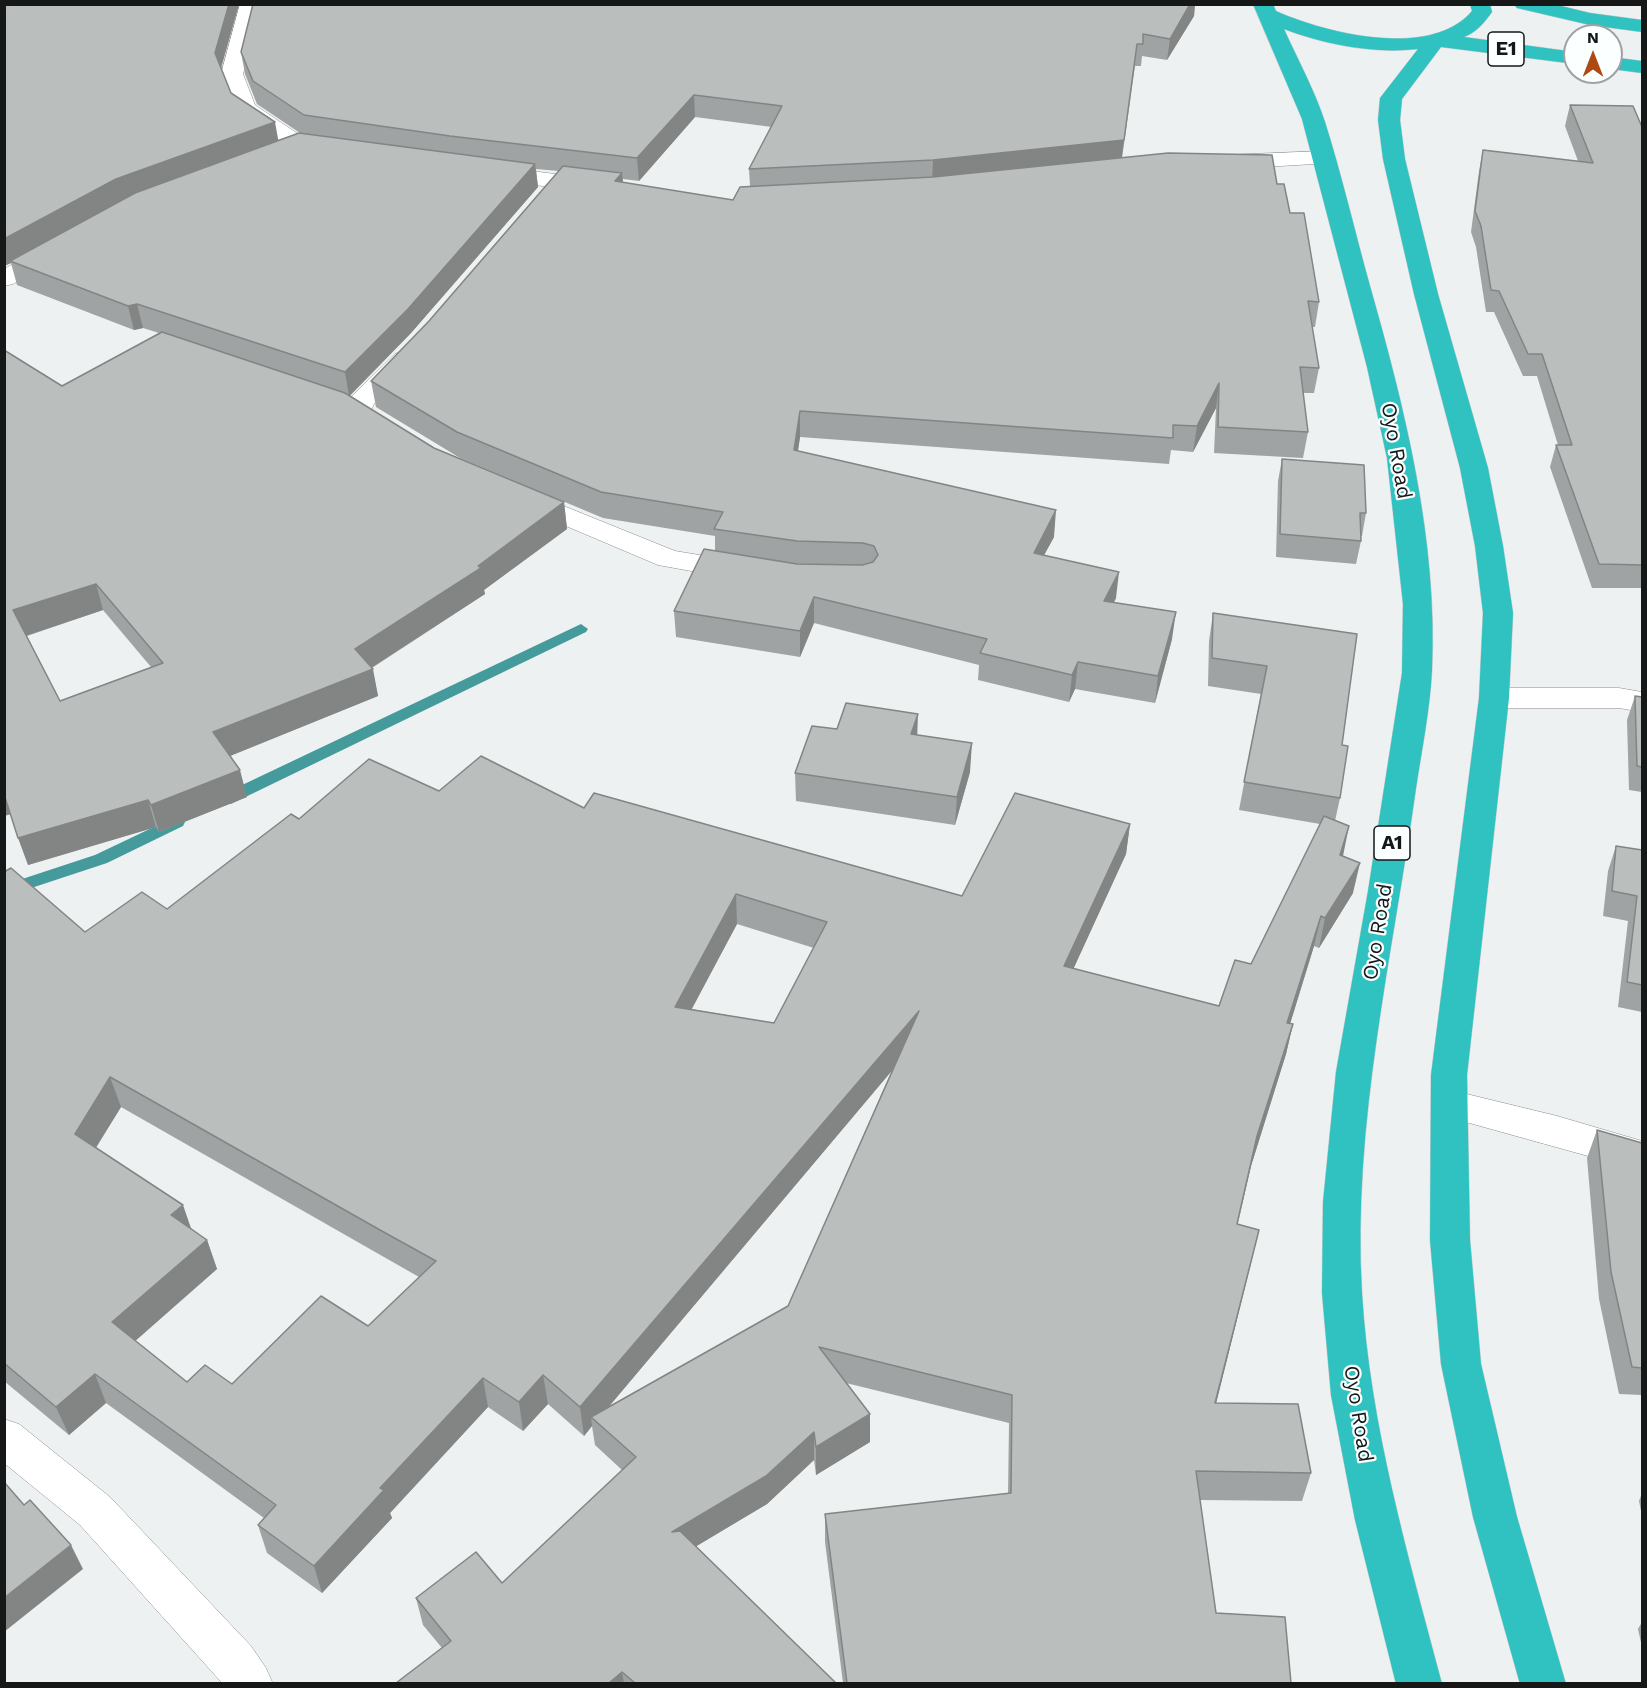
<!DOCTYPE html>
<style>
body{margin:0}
#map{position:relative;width:1647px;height:1688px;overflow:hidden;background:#eef1f1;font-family:"Work Sans",sans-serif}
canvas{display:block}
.frame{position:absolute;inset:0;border:6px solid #161717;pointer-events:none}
.north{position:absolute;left:1563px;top:24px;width:60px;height:60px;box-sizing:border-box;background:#fbffff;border:2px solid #9fa2a2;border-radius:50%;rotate:0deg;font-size:16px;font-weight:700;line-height:24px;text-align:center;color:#161717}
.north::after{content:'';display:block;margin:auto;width:21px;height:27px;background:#ad4a13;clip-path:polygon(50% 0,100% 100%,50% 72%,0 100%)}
</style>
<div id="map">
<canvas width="1647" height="1688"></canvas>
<div class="frame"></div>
<div class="north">N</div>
</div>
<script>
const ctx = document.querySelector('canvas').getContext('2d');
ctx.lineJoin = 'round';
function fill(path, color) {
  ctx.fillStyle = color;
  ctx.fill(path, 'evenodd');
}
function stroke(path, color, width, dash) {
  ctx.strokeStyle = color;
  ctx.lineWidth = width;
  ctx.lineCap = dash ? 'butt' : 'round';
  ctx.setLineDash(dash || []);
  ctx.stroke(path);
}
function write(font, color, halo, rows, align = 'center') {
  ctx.font = font + ' "Work Sans",sans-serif';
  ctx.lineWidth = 4.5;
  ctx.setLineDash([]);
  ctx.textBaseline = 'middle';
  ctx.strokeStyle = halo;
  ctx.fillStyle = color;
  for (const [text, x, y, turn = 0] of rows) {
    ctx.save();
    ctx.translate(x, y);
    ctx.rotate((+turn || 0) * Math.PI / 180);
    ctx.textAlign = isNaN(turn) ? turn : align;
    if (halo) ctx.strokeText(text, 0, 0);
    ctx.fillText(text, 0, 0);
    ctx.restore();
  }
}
const stream = new Path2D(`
 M581,624L588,629L586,632L231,804H219L217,800L219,796Z
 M177,816L183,818L185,822L183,826L107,863L4,897V885L95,855Z`);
const minor = new Path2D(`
 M240,4H260L243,74L255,105L307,140L338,145L341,150L338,155C300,164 267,133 237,113L234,108L221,74Z
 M1323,151L1331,153L1334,158L1331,163L1229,169L1221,167L1218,162L1221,157L1229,155Z
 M491,166L595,179L603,181L606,186L603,191L595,193L483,178L480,173L483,168Z
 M52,245L60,247L64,252L60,257L13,284L4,286V269L44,247Z
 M404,351L413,354L417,359L413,364L374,404L368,417L359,419L350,417L346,411L352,396L395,354Z
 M524,490L675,551L741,562L751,565L755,571L751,577L741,580L658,565L514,504L510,498L514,492Z
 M1494,688H1619L1642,692V712L1619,708H1494L1483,705L1479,698L1483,691Z
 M1450,1090L1557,1116L1642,1141V1171L1437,1114L1432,1104L1437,1094Z
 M4,1419L19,1424L110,1497L251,1646L266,1668L273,1684H223L80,1525L4,1463Z`);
const highway = new Path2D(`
 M1253,4H1273L1276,11C1325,33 1431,60 1472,11L1470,4H1490L1492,12C1484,23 1477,32 1464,37L1575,52V64L1441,47L1402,99L1400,120L1405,159L1438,294L1488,468L1503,546L1513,613L1509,698L1467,1075L1470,1240L1481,1364L1517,1517L1566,1684H1520L1473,1517L1441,1364L1430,1240L1431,1075L1479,698L1483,613L1475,546L1460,468L1414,294L1383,159L1378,120L1380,98L1418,49C1374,54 1326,45 1284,29C1298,60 1315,91 1325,122C1342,176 1355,232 1370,286C1405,409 1438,541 1432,670C1430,709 1422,749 1416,788C1393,955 1352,1124 1362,1293C1370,1426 1408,1555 1442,1684H1396L1355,1520L1331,1395L1322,1293L1323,1202L1336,1072L1368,891L1402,673L1403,604L1387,458L1367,367L1302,119Z
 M1514,4H1553L1590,13L1642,20V32L1590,25L1517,8Z
 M1611,57L1642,61V73L1611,69Z`);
const wall = new Path2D(`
 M4,4H239L221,68L231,93L278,140L300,133L257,104L245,74L241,52L253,4H1195L1194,16L1167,60L1142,56L1141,66H1135L1122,158L1277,184L1290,213L1319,302L1315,327H1312L1319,368L1314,393H1303L1308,432L1303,458L1214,453L1216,408L1193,452L1171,450L1169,464L800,437L798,451L1054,537L1044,555L1116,598L1114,602L1172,639L1155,703L1075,689L1069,702L978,680L979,665L814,623L800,657L676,637L674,611L715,551V536L603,518L460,458L376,407L371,381L429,321L559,171L536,169L538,187L411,333L350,396L434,448L564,502L567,529L484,590L485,594L372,668L378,696L230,756L247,797L159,832L156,827L28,865L4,350L62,386L159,333L143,328L134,330L17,285L11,263L4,266ZM695,117L772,127L749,169L750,186L733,200L623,183V179L639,181ZM103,610L151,667L60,701L27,636Z
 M1570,105L1642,127V588H1592L1550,467L1556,445H1558L1537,376H1523L1494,312H1486L1476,247L1471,232L1479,171L1483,150L1578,161L1565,126Z
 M1282,459L1366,513L1362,536H1361V541L1356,564L1276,557L1278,481Z
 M1213,613L1357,634L1342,745L1340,798L1335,821L1343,856L1353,893L1319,948L1314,946L1290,1024H1293L1286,1054L1251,1166L1237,1224L1259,1230L1216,1403L1311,1473L1302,1501L1200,1500L1216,1613L1291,1683H843L825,1542V1514L1008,1494L1009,1423L846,1383L870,1414V1442L816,1475L814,1460L767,1504L696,1546L836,1683H396L442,1648L423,1625L416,1598L502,1583L622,1470L595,1445L592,1426L584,1436L548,1404L523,1431L488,1407L390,1513L392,1518L322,1593L267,1553L258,1525L264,1518L106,1403L69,1435L4,1381V872L85,932L167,909L299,819L439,791L584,808L962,896L1130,824L1126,854L1073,969L1219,1006L1251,964L1320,824L1239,810L1261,694L1208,686L1209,641ZM737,924L814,948L774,1023L691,1009ZM892,1070L788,1306L608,1407ZM121,1107L419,1277L368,1326L232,1384L187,1382L135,1340L217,1269L207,1240L191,1228L96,1148Z
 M1635,696L1642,697V792L1629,790L1627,720Z
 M837,729L917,735L970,772L955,825L796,801L795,773Z
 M1616,846L1642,850V1012L1618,1007L1628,921L1603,916L1608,871Z
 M1597,1130L1642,1143V1399V1395L1619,1394L1599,1299L1587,1158Z
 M1642,1493V1516L1639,1501Z
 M1642,1622V1647L1638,1629Z`);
const shadedWall = new Path2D(`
 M229,4H239L219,75L215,53Z
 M1190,4H1195L1194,16L1167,60L1170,39Z
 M1137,44L1121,163L932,183L933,160Z
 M694,95L695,117L639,181L637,158Z
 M275,122L279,144L10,261L11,263L4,266V239L116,179Z
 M535,164L538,187L411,333L349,396L345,372Z
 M622,173L624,198L615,181Z
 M137,304L143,328L134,330L128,306Z
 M1219,383L1216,408L1193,452L1197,426Z
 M800,411V437L794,476V450Z
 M564,502L567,529L484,590L485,594L366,671L373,669L378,696L220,760L213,732L355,649L478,566Z
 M1056,510L1054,537L1031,579L1034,553Z
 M1119,572L1116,598L1101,627L1104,601Z
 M96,584L103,610L22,637L13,610Z
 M814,597V623L800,657V631Z
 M1176,612L1172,639L1155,703L1158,676Z
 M1078,662L1075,689L1069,702L1072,675Z
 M918,714L917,742L911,734Z
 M972,743L970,772L955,825L957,797Z
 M240,770L247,797L159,832L151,805Z
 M4,794L12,814L4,816Z
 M148,800L156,827L28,865L18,838Z
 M1130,824L1126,854L1061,996L1064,966Z
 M1349,826L1343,856L1340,855Z
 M1360,863L1353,893L1319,948L1325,918Z
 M736,894L737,924L677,1037L675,1007Z
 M1321,916L1314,946L1281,1053L1287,1023Z
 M919,1011L917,1041L596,1422L591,1417L592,1426L584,1436L580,1407Z
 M1293,1024L1286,1054L1251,1166L1231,1253L1257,1136Z
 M110,1077L121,1107L86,1163L75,1134Z
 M183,1205L193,1234L171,1215Z
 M1259,1230L1252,1259L1209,1432L1215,1403Z
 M207,1240L217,1269L124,1351L112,1322Z
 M95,1374L106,1403L69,1435L56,1407Z
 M543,1375L548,1404L523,1431L519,1402Z
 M483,1378L488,1407L390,1513L392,1518L322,1593L314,1566L380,1488Z
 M870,1414V1442L816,1475V1447Z
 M814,1432V1460L767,1504L675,1559L672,1532Z
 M71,1545L83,1569L4,1632V1598Z
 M622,1672L624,1683H609Z`);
const building = new Path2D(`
 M4,4H229L215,53L231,93L275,122L116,179L4,239Z
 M253,4H1190L1170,39L1143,34V44H1137L1124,140L933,160L749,169L782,106L694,95L637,158L450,136L304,115L253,81L241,52Z
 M1570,105L1633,106L1642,127V565L1599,564L1556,445H1572L1542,354H1528L1499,291L1491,290L1481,226L1475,211L1483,150L1593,163Z
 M299,133L535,164L408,309L345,372L137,304L128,306L10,261L135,193Z
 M1168,153L1272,155L1277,184H1284L1290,213H1304L1319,302L1308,301L1319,368L1300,367L1308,432L1218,427L1219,383L1197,426L1173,425V438L800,411L794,450L1056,510L1034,553L1119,572L1104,601L1176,612L1158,676L1078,662L1072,675L980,653L987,639L814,597L800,631L674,611L704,549L797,564L862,565L873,562L878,555L874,546L863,543L797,541L714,529L723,512L601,492L457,432L371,381L429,321L563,166L622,173L615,181L733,200L740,187L933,177Z
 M162,332L345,393L434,448L564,502L478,566L481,568L355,649L373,669L213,732L240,770L151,805L148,800L18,838L4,794V350L62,386ZM96,584L163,663L60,701L13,610Z
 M1282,459L1364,465L1366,513H1360L1361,541L1280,534Z
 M1213,613L1357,634L1342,745L1348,746L1340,798L1244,782L1267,666L1212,658Z
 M1635,696L1642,697V767L1637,766Z
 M846,703L918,714L911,734L972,743L957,797L795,773L812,726L837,729Z
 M481,756L584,808L594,793L962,896L1015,793L1130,824L1064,966L1219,1006L1235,960L1251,964L1324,816L1349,826L1340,855L1360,863L1325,918L1321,916L1287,1023L1293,1024L1257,1136L1237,1224L1259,1230L1215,1403L1298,1404L1311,1473L1196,1471L1216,1613L1285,1617L1291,1683H847L825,1514L1011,1493L1012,1395L819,1347L870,1414L816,1447L814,1432L766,1476L672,1532L680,1531L836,1683H635L622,1672L609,1683H396L451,1641L416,1598L476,1552L502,1583L636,1457L591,1417L788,1306L919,1011L580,1407L543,1375L519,1402L483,1378L380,1488L384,1490L314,1566L258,1525L276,1505L95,1374L56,1407L4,1363V872L11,868L85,932L142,892L167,909L291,814L299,819L369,759L439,791ZM736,894L827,922L774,1023L675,1007ZM110,1077L380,1230L436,1261L368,1326L321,1296L232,1384L205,1365L187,1382L112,1322L207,1240L171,1215L183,1205L75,1134Z
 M1616,846L1642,850V985L1627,982L1637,896L1612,891Z
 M1597,1130L1642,1143V1368L1632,1367L1611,1272Z
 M4,1482L24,1505L30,1500L71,1545L4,1598Z`);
const shields = [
 [1506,49,36],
 [1392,843,36]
];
const shieldNames = [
 ["E1",1506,49],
 ["A1",1392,843]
];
const streetNames = [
 ["Oyo Road",1396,451,80],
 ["Oyo Road",1378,932,-81],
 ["Oyo Road",1358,1414,81]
];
fill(stream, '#459b9b');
stroke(minor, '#8b8e8e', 1);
stroke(highway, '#ccc', 1);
fill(minor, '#fff');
fill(highway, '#30c2c1');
fill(wall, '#a0a3a3');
fill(shadedWall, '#828584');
fill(building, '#babebd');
stroke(building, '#828584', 1.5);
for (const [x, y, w] of shields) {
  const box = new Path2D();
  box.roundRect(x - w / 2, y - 17, w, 34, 4.5);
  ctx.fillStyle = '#fbffff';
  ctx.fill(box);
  stroke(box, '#161717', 1.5);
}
write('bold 20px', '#161717', null, shieldNames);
write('21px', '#161717', '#fbffff', streetNames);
</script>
